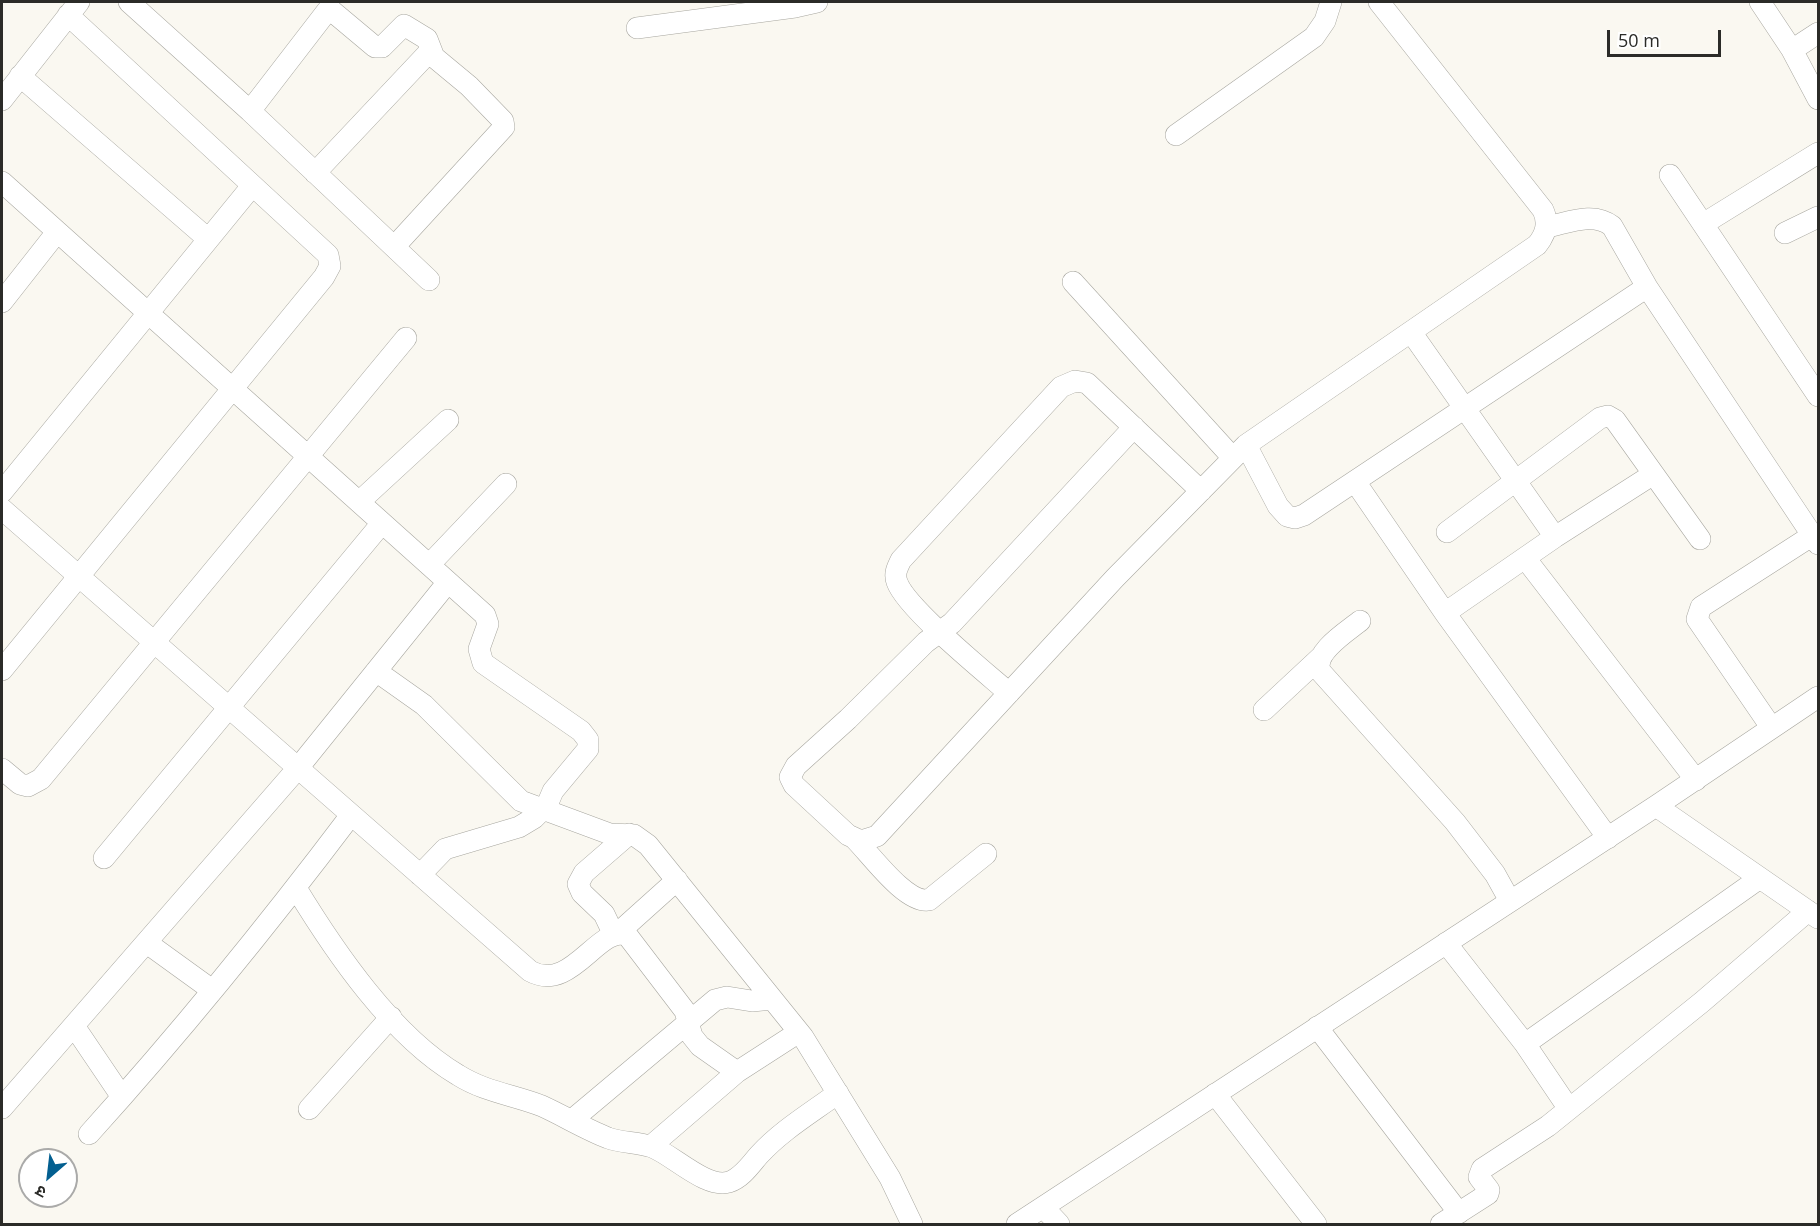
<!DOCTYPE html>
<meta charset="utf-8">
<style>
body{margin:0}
#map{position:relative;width:1820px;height:1226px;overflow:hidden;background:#faf8f1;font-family:"Open Sans","Noto Sans Devanagari",sans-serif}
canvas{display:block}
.frame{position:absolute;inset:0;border:3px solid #2b2b28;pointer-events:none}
.north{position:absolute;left:18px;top:1148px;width:60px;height:60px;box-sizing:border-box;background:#fff;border:2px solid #aaaaa9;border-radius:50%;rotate:208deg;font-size:16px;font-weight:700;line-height:24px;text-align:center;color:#2b2b28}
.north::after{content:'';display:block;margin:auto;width:21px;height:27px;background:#035f90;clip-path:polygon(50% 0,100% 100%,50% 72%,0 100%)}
.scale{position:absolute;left:1607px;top:30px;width:114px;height:27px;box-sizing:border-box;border:3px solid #2b2b28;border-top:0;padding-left:8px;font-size:18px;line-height:21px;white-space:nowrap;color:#2b2b28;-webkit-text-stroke:4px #fff;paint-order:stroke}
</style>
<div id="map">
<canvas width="1820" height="1226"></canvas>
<div class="frame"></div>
<div class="north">उ</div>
<div class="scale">50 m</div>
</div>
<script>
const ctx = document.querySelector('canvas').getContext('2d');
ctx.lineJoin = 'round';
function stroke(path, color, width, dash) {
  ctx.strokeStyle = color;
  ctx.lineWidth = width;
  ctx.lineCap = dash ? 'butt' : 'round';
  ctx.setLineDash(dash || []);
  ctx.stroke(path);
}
const minor = new Path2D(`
 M129,2L250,111L429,280
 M1760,2L1792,50L1818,99
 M637,28L795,7L817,2
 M1792,50L1818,33
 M20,76L208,239
 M2,100L79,2
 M250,111L327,11H332L375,47H382L404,25L427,39L434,57L469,86L503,121L504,127L394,247
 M1176,135L1314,37L1325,21L1331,2
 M315,173L430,51
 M1670,175L1818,396
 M2,182L485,615L488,624L479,649L483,663L581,731L588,740V749L553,791L547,805L534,818L519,827L445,849L420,875
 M1703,224L1818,153
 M1547,227C1568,223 1593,211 1612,226L1647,287L1818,544
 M1785,233L1818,217
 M1073,282L1233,458
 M2,302L57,232
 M1411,332L1555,537
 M1134,427L952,623L926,642L848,719L796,766L790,777L794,785L848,835L861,841L877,836L1115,578L1246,445L1537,245C1546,234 1549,223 1543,210L1379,2
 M1246,445L1278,506L1287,516L1295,518L1304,515L1647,287
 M1356,483L1445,613L1608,838
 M2,492L252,186
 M359,502L448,420
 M2,509L530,971C571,994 598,925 627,935L685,1011L692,1036L700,1046L737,1072
 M1447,532L1600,418L1608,416L1615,420L1700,539
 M1525,558L1696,780
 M429,565L506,484
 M1445,613L1555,537L1652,475
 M1360,621C1348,631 1313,652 1320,671L1455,822L1495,874L1510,901
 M2,670L324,277L330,266L328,255L68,15
 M376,671L424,705L521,801L610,834L634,835L648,845L803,1037L890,1178L912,1224
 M1009,693C985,672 906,608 897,582C894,574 897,568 901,560L1061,387L1075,381L1087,383L1201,491
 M1264,710L1322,656
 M1771,727L1697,619L1701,607L1813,535
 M2,769L20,784L28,786L41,779L406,338
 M1656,806L1818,918
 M855,839C871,855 906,904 929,900L986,854
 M104,858L382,523
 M296,888C335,952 392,1036 458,1075C485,1092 514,1095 542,1106C564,1116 585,1129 608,1138C622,1143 638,1142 652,1147C673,1155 706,1189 729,1182C742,1178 751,1164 759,1155C782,1130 811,1113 838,1093
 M618,933L677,880
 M614,935L604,914L582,893L578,884L584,873L629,834
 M147,943L212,990
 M1446,943L1525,1044L1569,1109
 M74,1026L122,1097
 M1317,1027L1459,1213
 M1525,1044L1760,878
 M1215,1094L1316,1224
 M2,1108L298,768L448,582
 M309,1109L391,1017
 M572,1120L715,1000L727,997L752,1001L772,999
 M89,1134C181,1032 268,925 351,815
 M651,1146L737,1072L799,1032
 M1043,1207L1059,1224
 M1017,1224L1656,806L1818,697
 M1441,1224L1488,1194L1489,1190L1479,1177L1482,1169L1548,1126L1702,1002L1808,911`);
stroke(minor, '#a7a69f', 22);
stroke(minor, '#fff', 21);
</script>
